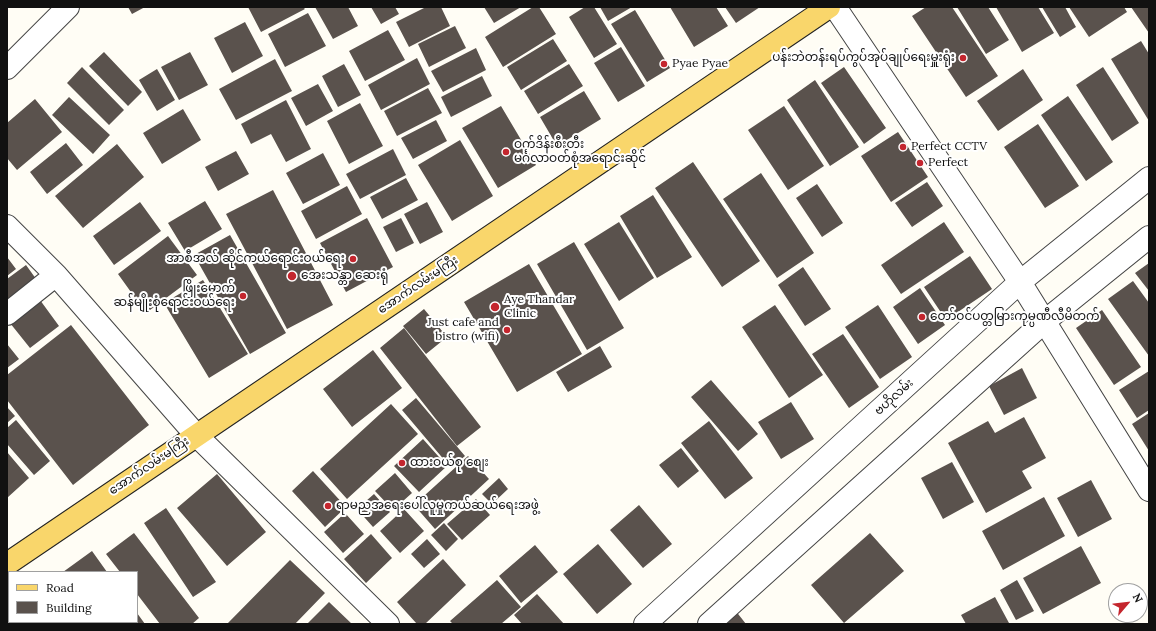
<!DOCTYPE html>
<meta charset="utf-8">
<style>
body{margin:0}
#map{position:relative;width:1156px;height:631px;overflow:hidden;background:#fffdf5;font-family:Lora,serif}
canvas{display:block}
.frame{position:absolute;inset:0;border:8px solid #111;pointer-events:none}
.legend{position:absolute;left:8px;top:571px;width:130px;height:52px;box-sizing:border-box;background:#fff;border:1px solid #a0a0a0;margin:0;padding:5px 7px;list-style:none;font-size:12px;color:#111}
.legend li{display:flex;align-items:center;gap:8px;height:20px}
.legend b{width:20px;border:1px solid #a0a0a0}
.north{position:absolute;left:1108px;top:583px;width:40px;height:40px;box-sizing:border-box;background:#fff;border:1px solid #a0a0a0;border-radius:50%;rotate:62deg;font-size:11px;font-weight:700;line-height:16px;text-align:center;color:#111}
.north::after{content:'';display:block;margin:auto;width:14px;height:18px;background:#c4262e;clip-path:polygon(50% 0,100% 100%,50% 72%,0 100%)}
</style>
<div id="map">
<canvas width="1156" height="631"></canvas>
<div class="frame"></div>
<ul class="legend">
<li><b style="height:5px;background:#f9d66b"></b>Road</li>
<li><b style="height:11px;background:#5a524d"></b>Building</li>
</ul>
<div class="north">N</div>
</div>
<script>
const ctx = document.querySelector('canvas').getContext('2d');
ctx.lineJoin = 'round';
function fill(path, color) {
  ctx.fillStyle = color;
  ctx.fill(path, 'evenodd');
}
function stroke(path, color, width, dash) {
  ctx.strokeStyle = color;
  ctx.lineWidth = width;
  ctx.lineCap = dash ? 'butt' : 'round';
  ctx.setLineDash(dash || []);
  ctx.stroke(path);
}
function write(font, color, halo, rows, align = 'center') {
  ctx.font = font + ' Lora,"Noto Sans Myanmar",serif';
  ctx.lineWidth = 4;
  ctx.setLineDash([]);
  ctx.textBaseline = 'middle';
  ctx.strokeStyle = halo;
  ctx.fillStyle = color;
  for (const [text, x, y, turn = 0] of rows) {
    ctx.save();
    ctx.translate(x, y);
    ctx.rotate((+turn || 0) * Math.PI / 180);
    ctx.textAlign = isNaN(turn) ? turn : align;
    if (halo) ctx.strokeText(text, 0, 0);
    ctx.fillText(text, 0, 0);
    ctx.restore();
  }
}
const building = new Path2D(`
 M128,7H145L132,14Z
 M248,7H303L305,9L261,32Z
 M315,7H348L358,26L333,39Z
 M371,7H395L399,14L381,24Z
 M426,7H441L450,26L409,47L396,22Z
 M484,7H521L494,23Z
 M533,7H539L556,34L503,67L485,37Z
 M585,7H594L617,44L594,58L569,17Z
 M600,7H632L608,21Z
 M670,7H716L728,26L694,47Z
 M725,7H760L736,23Z
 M926,7H952L998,76L966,97L912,16Z
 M957,7H988L1009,40L986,54Z
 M996,7H1038L1054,33L1022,52Z
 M1042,7H1065L1076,27L1060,37Z
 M1069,7H1124L1127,12L1089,37Z
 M1131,7H1149V33Z
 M635,10L670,68L647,82L611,24Z
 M308,13L326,46L285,67L268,34Z
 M245,22L263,56L232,73L214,38Z
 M455,26L466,48L429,67L418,44Z
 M388,30L405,60L365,81L349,51Z
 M553,39L567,61L521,90L507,67Z
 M1141,41L1149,54V121L1111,59Z
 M621,47L645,86L618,102L594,63Z
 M476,48L486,70L443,92L431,71Z
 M104,52L142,92L128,106L89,66Z
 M190,52L208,85L179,100L161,67Z
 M417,58L430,84L381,110L368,85Z
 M275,59L292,91L236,120L219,89Z
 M344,64L361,95L338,107L322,76Z
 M569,64L583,86L538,114L524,91Z
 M82,67L124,110L109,125L67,83Z
 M844,67L886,128L864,144L821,83Z
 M1103,67L1139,123L1112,141L1076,85Z
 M157,69L175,100L157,111L139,80Z
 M1023,69L1043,100L998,131L977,101Z
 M482,76L492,96L451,117L441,97Z
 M815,80L859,147L830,166L787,100Z
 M318,84L333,111L306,126L291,98Z
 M428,88L442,113L397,136L384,111Z
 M584,91L601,119L557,146L540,117Z
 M1068,96L1113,162L1086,181L1041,115Z
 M69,97L110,135L93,154L52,115Z
 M35,99L62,132L17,170L7,158V123Z
 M286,100L311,149L286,162L271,134L251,144L241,124Z
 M360,103L383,146L349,164L327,121Z
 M501,106L536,165L498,188L462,128Z
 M784,106L824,166L788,190L748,130Z
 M183,109L201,140L162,164L143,133Z
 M436,120L447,141L413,159L401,138Z
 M1038,124L1079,186L1045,208L1004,147Z
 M898,132L928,177L891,202L861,156Z
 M460,140L493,196L452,221L418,165Z
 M66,143L83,165L47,194L30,172Z
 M117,144L144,177L83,228L55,196Z
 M393,149L406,175L360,199L346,174Z
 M236,151L249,174L218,191L205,167Z
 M323,153L340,185L303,204L286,173Z
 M693,162L760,261L722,287L655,188Z
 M761,173L814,253L777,278L723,199Z
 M406,178L418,200L382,219L370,197Z
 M927,182L943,206L912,227L895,203Z
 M817,184L843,223L822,237L796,198Z
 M347,186L362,214L316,239L301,211Z
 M273,190L333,305L287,329L226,214Z
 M653,195L692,257L657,278L620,216Z
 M205,201L222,229L185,251L168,223Z
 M140,202L161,231L114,265L93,236Z
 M427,202L443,232L420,244L404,214Z
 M367,218L393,267L346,292L320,243Z
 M401,218L414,243L396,252L383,227Z
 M619,222L654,278L619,301L584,244Z
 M944,222L964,252L901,294L881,265Z
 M230,235L286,333L250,354L194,255Z
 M168,236L197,275L146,313L118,274Z
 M574,242L624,328L587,350L537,264Z
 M970,256L992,289L946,320L924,287Z
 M7,257L16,269L7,276Z
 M1149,263V291L1135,273Z
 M529,264L582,354L517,392L464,302Z
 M26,265L39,283L7,308V279Z
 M803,267L831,309L805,326L778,285Z
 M203,280L248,354L209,378L164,303Z
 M1133,281L1149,303V356L1108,299Z
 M920,288L945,325L918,344L893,307Z
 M40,300L59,326L30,348L10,323Z
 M775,305L823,375L789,398L742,327Z
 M878,305L912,357L880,379L845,327Z
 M424,309L447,337L426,354L403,326Z
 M1102,310L1141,367L1114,385L1076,328Z
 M71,325L149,425L73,485L7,400V375Z
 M404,328L481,427L457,446L380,348Z
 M843,334L879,387L849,408L812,354Z
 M7,344L19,359L7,368Z
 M600,346L612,367L568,392L556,372Z
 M373,350L402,388L352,427L323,389Z
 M1022,368L1037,398L1004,415L989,386Z
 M1149,371V410L1137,418L1119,390Z
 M711,380L758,434L738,451L691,397Z
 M416,398L465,456L451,468L402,410Z
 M791,402L814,439L781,459L758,422Z
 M391,404L418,434L347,499L320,469Z
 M7,407L15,416L7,423Z
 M1149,413V451L1132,424Z
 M1024,417L1046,458L1022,471L1032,488L986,513L948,443L988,421L995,433Z
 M16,420L50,461L34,475L7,444V428Z
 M709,421L753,478L725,499L681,443Z
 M423,439L447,466L419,492L394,466Z
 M681,448L699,471L678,488L659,465Z
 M7,452L29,478L7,498Z
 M468,456L489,479L435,529L414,505Z
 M952,462L974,502L943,519L921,478Z
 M313,471L346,507L325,527L292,491Z
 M395,473L412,493L393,510L375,491Z
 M217,474L266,532L227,566L177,508Z
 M499,478L508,489L492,504L482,494Z
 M1091,480L1112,519L1078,537L1057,498Z
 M374,494L390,512L373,527L357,509Z
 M1044,497L1065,536L1003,570L982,531Z
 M476,499L490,515L462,540L447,524Z
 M639,505L672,544L643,568L610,530Z
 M166,508L216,582L193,597L144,523Z
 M404,509L424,531L400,553L380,531Z
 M345,513L364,534L343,553L324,532Z
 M444,523L458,539L446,551L431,535Z
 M134,533L199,618L192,624H160L137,594V572H120L106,554Z
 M870,533L904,571L844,623L811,585Z
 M371,534L392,558L366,583L344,559Z
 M427,539L440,554L424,568L411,554Z
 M598,544L632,584L597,614L563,574Z
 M535,545L558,572L521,603L499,576Z
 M1081,546L1101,583L1043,614L1023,578Z
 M92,551L107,572H63Z
 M443,559L466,585L425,624H417L397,602Z
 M290,560L325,593L295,624H227Z
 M497,580L521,607L501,624H453L450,621Z
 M1017,580L1034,611L1016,620L1000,590Z
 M537,594L564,624H522L514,615Z
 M995,597L1009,623L966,624L961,615Z
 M329,602L352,624H307Z
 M735,610L746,624H717Z
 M137,613L145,624H88L87,622H137Z
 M23,622H67L69,624H21Z`);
const minor = new Path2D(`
 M835,7L1020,282L1149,490
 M7,68L68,7
 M7,226L56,275L196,435L388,624
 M7,314L56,275
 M645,624L1020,282L1149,178
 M709,624L1045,321L1149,237`);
const major = new Path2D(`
 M7,564L829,7`);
const markers = [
 [963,58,4,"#c4262e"],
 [664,64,4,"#c4262e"],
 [903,147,4,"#c4262e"],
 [506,152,4,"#c4262e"],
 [920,163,4,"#c4262e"],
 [353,259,4,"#c4262e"],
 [292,276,5,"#c4262e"],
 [243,296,4,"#c4262e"],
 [495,307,5,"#c4262e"],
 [922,317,4,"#c4262e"],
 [507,330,4,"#c4262e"],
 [402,463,4,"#c4262e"],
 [328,506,4,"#c4262e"]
];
const poiNames = [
 ["ပန်းဘဲတန်းရပ်ကွပ်အုပ်ချုပ်ရေးမှူးရုံး",955,58,"right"],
 ["Pyae Pyae",672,64],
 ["ဝက်ဒိန်းစီးတီး",514,145],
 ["မင်္ဂလာဝတ်စုံအရောင်းဆိုင်",514,159],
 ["Perfect CCTV",911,147],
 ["Perfect",928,163],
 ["အာစီအလ် ဆိုင်ကယ်ရောင်းဝယ်ရေး",345,259,"right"],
 ["အေးသန္တာ ဆေးရုံ",301,276],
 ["ဖြိုးမောက်",235,289,"right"],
 ["ဆန်မျိုးစုံရောင်းဝယ်ရေး",235,303,"right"],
 ["Aye Thandar",504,300],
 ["Clinic",504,314],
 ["တော်ဝင်ပတ္တမြားကုမ္ပဏီလီမိတက်",930,317],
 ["Just cafe and",499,323,"right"],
 ["bistro (wifi)",499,337,"right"],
 ["ထားဝယ်စု စျေး",410,463],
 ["ရာမညအရေးပေါ်လူမှုကယ်ဆယ်ရေးအဖွဲ့",336,506]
];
const streetNames = [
 ["အောက်လမ်းမကြီး",418,285,-34],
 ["ဗဟိုလမ်း",894,397,-42],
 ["အောက်လမ်းမကြီး",149,466,-34]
];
fill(building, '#5a524d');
stroke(minor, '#444', 24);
stroke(major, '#222', 24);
stroke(minor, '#fff', 22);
stroke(major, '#f9d66b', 22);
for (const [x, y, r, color] of markers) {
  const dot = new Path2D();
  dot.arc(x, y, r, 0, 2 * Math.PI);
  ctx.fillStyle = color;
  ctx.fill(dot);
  stroke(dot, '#fff', 1.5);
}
write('12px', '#111', '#fff', poiNames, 'left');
write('12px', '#111', '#fff', streetNames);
</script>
